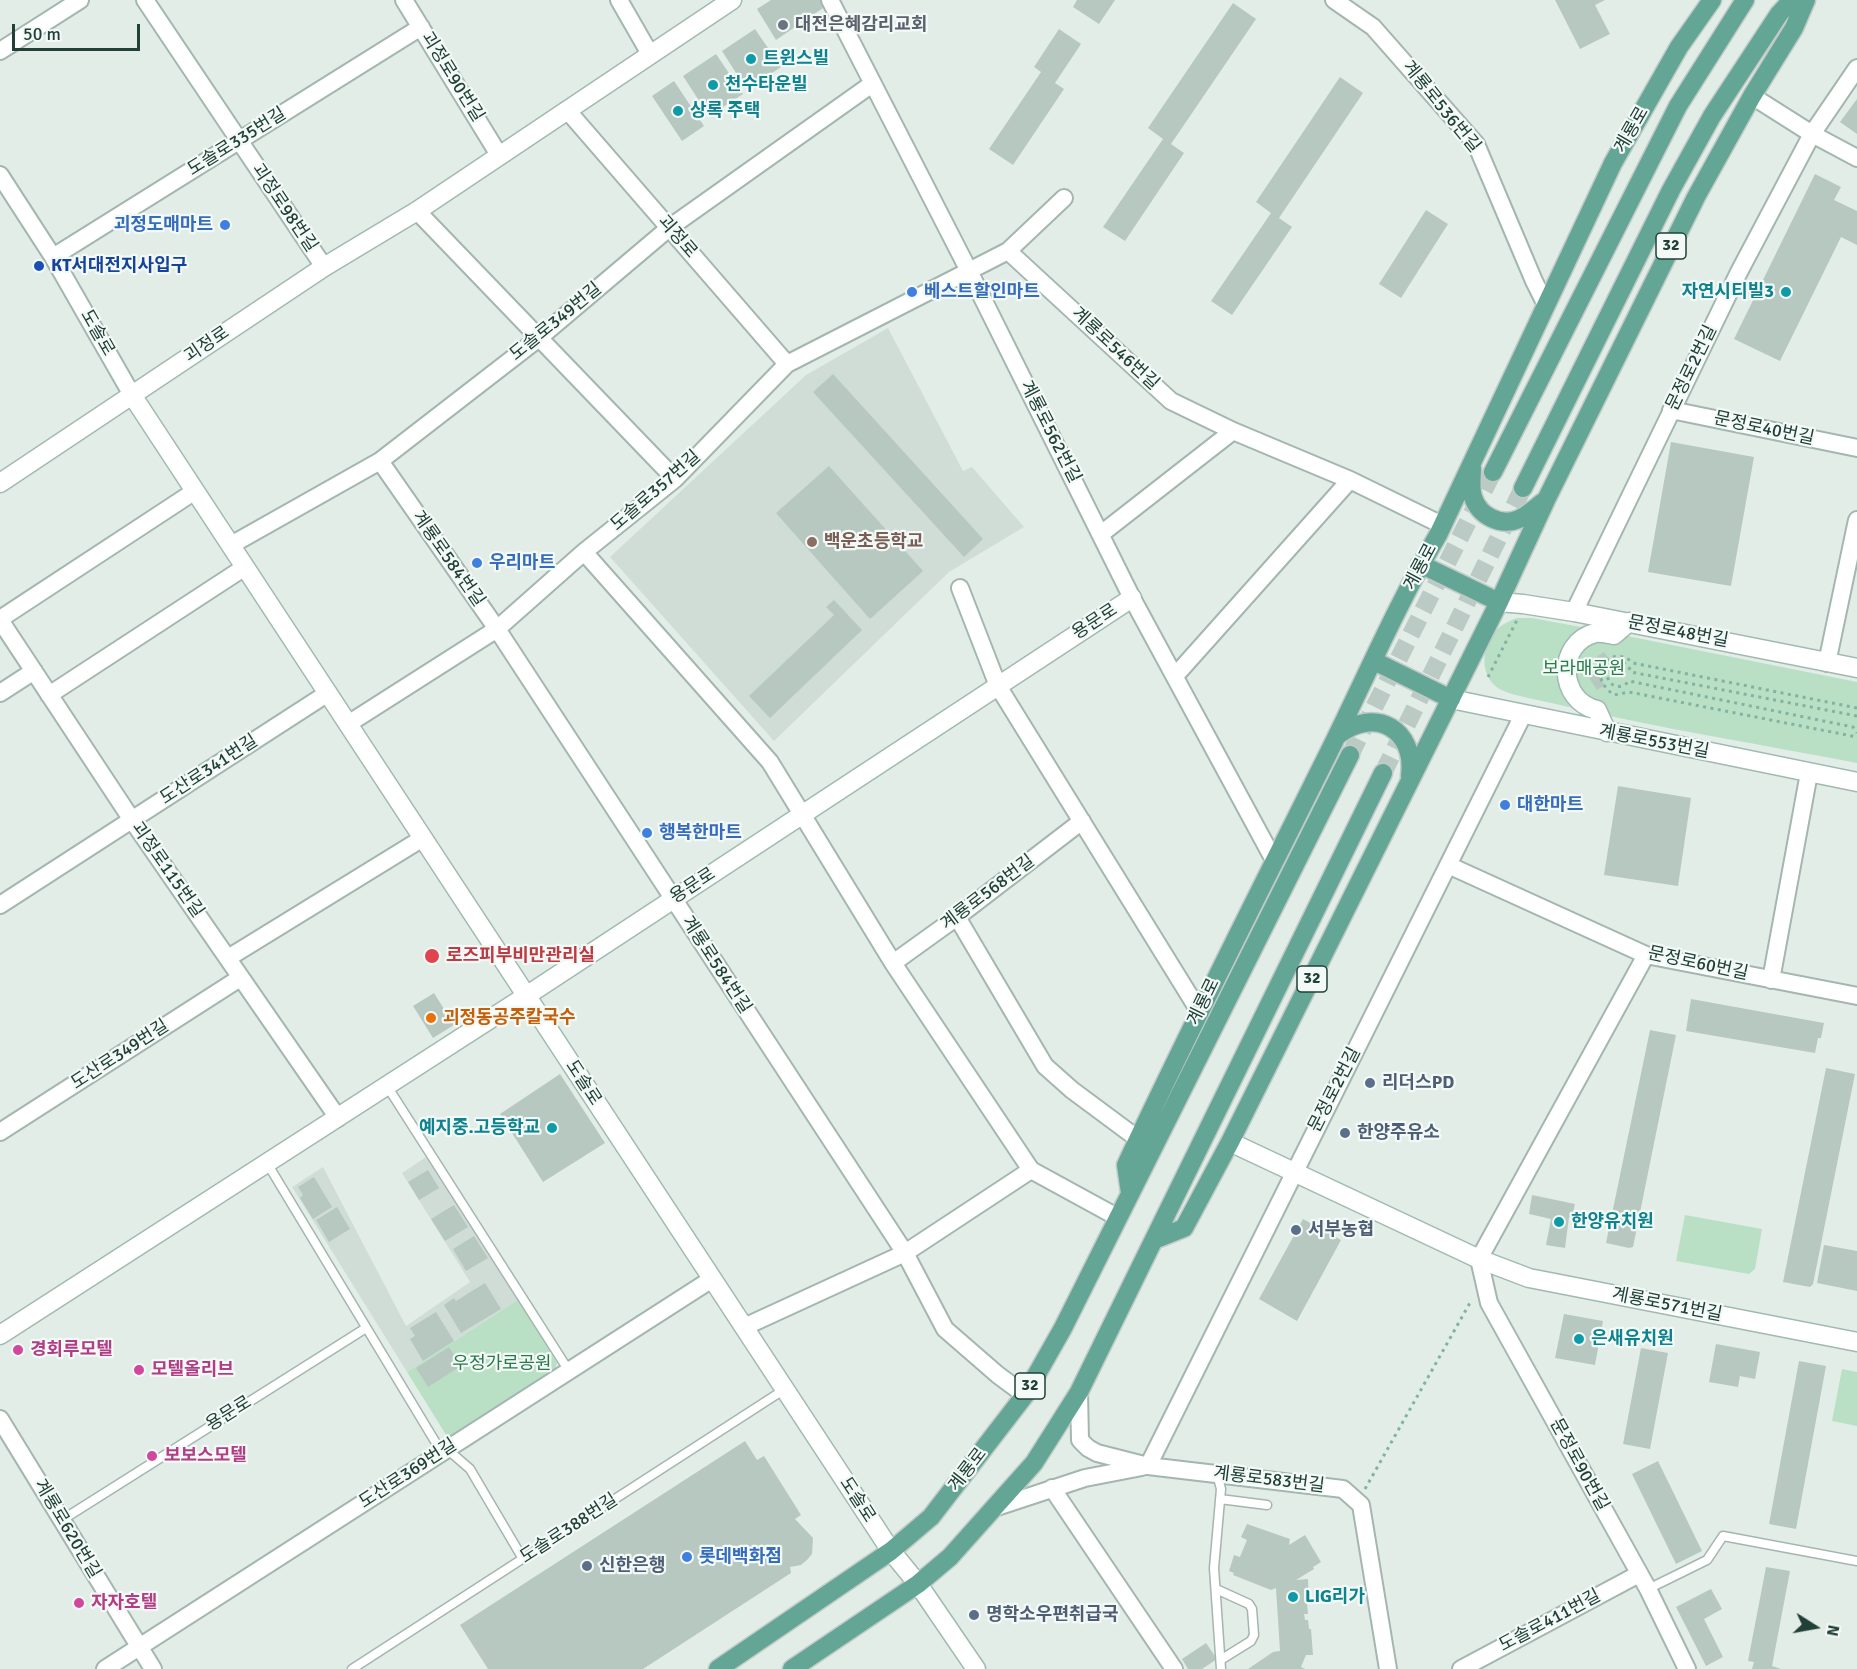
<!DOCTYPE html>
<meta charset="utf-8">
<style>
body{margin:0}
#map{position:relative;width:1857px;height:1669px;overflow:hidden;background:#e2ede8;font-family:Signika,sans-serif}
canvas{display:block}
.north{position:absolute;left:1785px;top:1597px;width:60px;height:60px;-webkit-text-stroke:4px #f3f9f6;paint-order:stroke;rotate:101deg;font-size:16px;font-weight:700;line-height:24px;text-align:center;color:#214038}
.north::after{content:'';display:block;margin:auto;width:21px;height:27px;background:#214038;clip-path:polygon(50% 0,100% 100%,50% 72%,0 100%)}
.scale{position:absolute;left:12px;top:24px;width:128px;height:27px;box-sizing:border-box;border:3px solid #214038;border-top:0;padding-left:8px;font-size:18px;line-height:21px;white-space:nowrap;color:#214038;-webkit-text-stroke:4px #f3f9f6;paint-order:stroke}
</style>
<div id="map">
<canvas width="1857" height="1669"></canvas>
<div class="north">N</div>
<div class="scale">50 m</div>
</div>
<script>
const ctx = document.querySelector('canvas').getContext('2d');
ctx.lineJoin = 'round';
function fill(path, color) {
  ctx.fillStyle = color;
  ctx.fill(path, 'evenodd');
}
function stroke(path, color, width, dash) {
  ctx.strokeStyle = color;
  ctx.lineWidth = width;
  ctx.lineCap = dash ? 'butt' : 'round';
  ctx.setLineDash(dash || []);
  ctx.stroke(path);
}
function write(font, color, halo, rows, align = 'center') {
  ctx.font = font + ' Signika,"Noto Sans KR",sans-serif';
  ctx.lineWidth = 4.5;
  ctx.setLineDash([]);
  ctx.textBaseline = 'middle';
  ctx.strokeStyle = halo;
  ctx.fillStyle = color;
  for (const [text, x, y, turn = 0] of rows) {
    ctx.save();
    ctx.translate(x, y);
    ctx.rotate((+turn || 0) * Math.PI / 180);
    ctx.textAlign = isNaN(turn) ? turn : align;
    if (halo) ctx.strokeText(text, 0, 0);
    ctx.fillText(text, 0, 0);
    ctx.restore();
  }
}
const built = new Path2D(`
 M888,328L963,471L972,467L1024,527L949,572L774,741L610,557L806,375Z
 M426,1157L519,1299L407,1372L292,1187L323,1167L406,1326L470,1282L402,1173Z`);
const green = new Path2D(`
 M1517,618H1532L1592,629L1857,682V763C1759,744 1657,728 1560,705C1546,701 1510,696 1498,688C1485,679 1482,663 1486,648C1490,631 1503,623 1517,618Z
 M1685,1215L1762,1229L1755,1269L1749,1274L1676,1261Z
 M519,1299L557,1363L551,1384L466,1438H448L407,1372Z
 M1842,1369L1857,1372V1426L1832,1421Z`);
const building = new Path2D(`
 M771,0H822L826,6L776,40L757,9Z
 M1077,0H1115L1099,24L1073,7Z
 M1555,0H1605L1595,5L1610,34L1580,49Z
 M1233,3L1256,19L1171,144L1184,153L1125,241L1103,227L1163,139L1148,128Z
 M755,29L781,67L747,90L722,51Z
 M1059,29L1081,44L1055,83L1064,89L1013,165L989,149L1041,72L1034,67Z
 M716,54L743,94L709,116L683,76Z
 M1340,77L1363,93L1279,218L1292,227L1232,315L1211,301L1271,213L1256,202Z
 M674,81L704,126L682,141L652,96Z
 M1857,99V134L1840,122Z
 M1815,174L1841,187L1834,200L1857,211V245L1841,237L1780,361L1734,339Z
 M1426,210L1448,224L1401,298L1379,284Z
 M833,374L983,539L964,557L813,392Z
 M1671,442L1754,457L1731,586L1648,572Z
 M829,466L923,571L870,619L776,513Z
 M834,600L862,630L770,718L749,696L834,615L826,607Z
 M1604,652L1610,660L1595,670L1605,685L1597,690L1582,667Z
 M1618,786L1691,798L1678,886L1604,875Z
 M434,993L454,1025L433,1038L413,1006Z
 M1691,999L1824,1023L1821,1038H1818L1815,1053L1686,1031Z
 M1650,1030L1676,1035L1633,1247L1629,1248L1606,1243Z
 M1826,1068L1855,1074L1813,1284L1810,1287L1783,1282Z
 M560,1074L605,1143L543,1182L500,1114Z
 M428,1170L439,1188L419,1200L408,1182Z
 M314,1177L332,1207L313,1219L300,1198L303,1195L298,1187Z
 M1532,1195L1575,1204L1572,1217H1569L1565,1248L1546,1245L1551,1219L1529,1214Z
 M454,1205L468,1227L445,1241L431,1219Z
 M337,1207L350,1229L329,1242L316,1220Z
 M1303,1219L1341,1240L1297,1321L1259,1299Z
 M474,1236L488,1258L466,1271L453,1249Z
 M1824,1245L1857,1251V1291L1817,1283Z
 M485,1283L501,1309L461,1333L444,1305L454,1298L456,1301Z
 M436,1312L454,1341L423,1361L410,1339L415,1336L410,1328Z
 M1564,1314L1603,1321L1595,1365L1555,1358Z
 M1716,1344L1760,1352L1755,1379L1740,1376L1738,1387L1709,1382Z
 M449,1347L461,1366L428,1387L416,1368Z
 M1641,1348L1668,1353L1650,1449L1623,1444Z
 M1799,1361L1826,1366L1796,1529L1769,1524Z
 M745,1441L757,1460L764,1456L801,1515L795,1519L813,1538L812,1554L807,1560L801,1565L790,1567L791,1573L643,1669H488L460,1625Z
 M1658,1461L1702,1551L1676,1564L1632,1474Z
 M1247,1524L1290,1539L1289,1545L1305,1535L1321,1562L1313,1567L1314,1569L1296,1580L1308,1579L1309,1603H1307L1308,1614H1304L1305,1620H1308L1309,1629H1311L1313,1655H1306L1301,1667L1305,1669H1248L1273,1652L1280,1651L1276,1588L1271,1590L1233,1575L1234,1573L1229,1571L1234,1555L1240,1557L1247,1540L1241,1537Z
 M1766,1567L1790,1571L1772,1666L1781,1669H1752L1754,1662L1748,1661Z
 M1711,1589L1722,1609L1704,1619L1723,1657L1706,1666L1676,1607Z
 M1206,1643L1217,1659L1202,1669H1188L1182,1659Z`);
const primaryTunnel = new Path2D(`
 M1350,755L1493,472
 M1383,773L1523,488`);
const path = new Path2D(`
 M1488,677L1517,620
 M1857,708L1633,663C1613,643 1582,672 1614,695L1629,692L1857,737
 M1857,716L1631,672C1628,663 1621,660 1613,663L1606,672L1609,682C1616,688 1623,688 1629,681L1853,727L1857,733
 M1365,1489L1471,1301`);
const lane = new Path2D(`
 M387,1086L569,1371
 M267,1163L439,1448L447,1449L470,1469L523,1559
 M1217,1474L1221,1489L1214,1568L1221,1669
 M1220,1499L1267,1505
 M62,1520L366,1328
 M1216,1589L1249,1604L1252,1609L1254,1635L1251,1641L1222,1659
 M1648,1589L1707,1560L1723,1536L1857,1561
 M352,1669L785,1389`);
const street = new Path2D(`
 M145,0L324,267
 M404,0L499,155
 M619,0L650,54
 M830,0L969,271L1132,598L1275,862
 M1334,0L1373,27L1476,144L1534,281L1545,303
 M0,51L80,0
 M1752,96L1812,134L1857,158
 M567,110L787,364
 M0,175L53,257L132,395
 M417,211L675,479
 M1008,251L1171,401L1233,431L1350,480L1442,525
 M53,257L421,27
 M1671,410L1857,448
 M380,461L497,629L905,1253L945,1329L998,1375L1025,1395
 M1101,534L1233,431
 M231,545L380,461L539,338L669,228L872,84
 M584,552L770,762L893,963L1031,1170L1117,1217
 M960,588L998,686L1199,1011
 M1574,612L1739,272L1812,134L1857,68
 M0,619L195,491
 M0,620L132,820L338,1118
 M1827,663L1857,520
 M1175,676L1350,480
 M0,693L34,671
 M49,695L245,567
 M348,724L497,629L584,552L675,479L787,364L1008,251L1064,198
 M1448,865L1646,955L1857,996
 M0,905L328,693
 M957,917L1045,1066L1072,1090L1138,1139
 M1646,955L1479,1259L1489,1303L1648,1589L1687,1669
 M228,958L423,838
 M893,963L957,917L1082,821
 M1771,980L1809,773
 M0,1132L240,978
 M744,1327L905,1253L1031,1170
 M1079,1392L1080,1440L1088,1448L1097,1453L1148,1466L1343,1489L1361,1505L1388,1669
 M0,1419L153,1669
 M1148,1466L1523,715
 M1052,1488L1174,1669
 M994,1508L1085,1478L1142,1467
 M105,1669L712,1279
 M1461,1669L1639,1574`);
const secondary = new Path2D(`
 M132,395L891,1551L918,1584L976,1669
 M0,483L324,267L417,211L732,0
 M1499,602L1523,604L1574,612L1857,668
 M1451,699L1857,782
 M1607,732L1597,710C1558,701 1556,643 1595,633C1601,632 1608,634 1614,635L1629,622
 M1230,1142L1479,1259L1529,1278L1857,1342
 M0,1335L526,996L1132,598`);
const primary = new Path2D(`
 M1472,468C1472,477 1470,488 1473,497C1479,516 1501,527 1519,519C1528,515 1535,508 1543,502
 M1493,472L1678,106L1745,0
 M1523,488L1671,190L1712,116L1779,14L1792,0
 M1420,564L1499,602
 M1374,661L1451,699
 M1338,735C1376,706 1416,730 1410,776
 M1130,1193L1126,1165C1190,1028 1259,893 1326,758C1363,684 1396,606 1438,535L1613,163L1679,47L1712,0
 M1154,1240L1184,1228L1230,1142L1499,602L1547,498L1696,197L1752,96L1794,28L1806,0
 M718,1669L891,1551L931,1517L1025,1395L1063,1328L1350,755
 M792,1669L918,1584L950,1557L1034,1463L1079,1392L1383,773`);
const markers = [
 [783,25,6,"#6b7280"],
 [751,59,6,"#0f9aa8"],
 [713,85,6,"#0f9aa8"],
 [678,111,6,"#0f9aa8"],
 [225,225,6,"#3f7fe0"],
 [39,266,6,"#1a4fb4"],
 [912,292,6,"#3f7fe0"],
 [1786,292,6,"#0f9aa8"],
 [812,542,6,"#8d6e63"],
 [477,563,6,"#3f7fe0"],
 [1505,805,6,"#3f7fe0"],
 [647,833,6,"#3f7fe0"],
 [432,956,8,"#e0444e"],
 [431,1018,6,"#e8710a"],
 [1370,1083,6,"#5c6f8a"],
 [552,1128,6,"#0f9aa8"],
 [1345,1133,6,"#5c6f8a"],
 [1559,1222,6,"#0f9aa8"],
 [1296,1230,6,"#5c6f8a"],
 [1579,1339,6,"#0f9aa8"],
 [18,1350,6,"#d1479c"],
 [139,1370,6,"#d1479c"],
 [152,1456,6,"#d1479c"],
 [687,1557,6,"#3f7fe0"],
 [587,1566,6,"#5c6f8a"],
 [1293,1597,6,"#0f9aa8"],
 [79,1603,6,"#d1479c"],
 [974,1615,6,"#5c6f8a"]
];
const shields = [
 [1671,246,30],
 [1312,979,30],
 [1030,1386,30]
];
const shieldNames = [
 ["32",1671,246],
 ["32",1312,979],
 ["32",1030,1386]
];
const worshipNames = [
 ["대전은혜감리교회",795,25]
];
const cultureNames = [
 ["트윈스빌",763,59],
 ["천수타운빌",725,85],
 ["상록 주택",690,111],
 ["자연시티빌3",1774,292,"right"],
 ["예지중.고등학교",540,1128,"right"],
 ["한양유치원",1571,1222],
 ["은새유치원",1591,1339],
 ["LIG리가",1305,1597]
];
const streetNames = [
 ["괴정로90번길",452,77,58],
 ["계룡로536번길",1441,107,51],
 ["계룡로",1632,130,-60],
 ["도솔로335번길",237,142,-32],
 ["괴정로98번길",284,208,56],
 ["괴정로",677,237,49],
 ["도솔로349번길",556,322,-39],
 ["도솔로",97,333,60],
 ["괴정로",207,345,-34],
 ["계룡로546번길",1115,349,43],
 ["문정로2번길",1692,368,-64],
 ["문정로40번길",1764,429,12],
 ["계룡로562번길",1050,432,63],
 ["도솔로357번길",656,491,-41],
 ["계룡로584번길",448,559,55],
 ["계룡로",1421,567,-62],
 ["용문로",1095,622,-33],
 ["문정로48번길",1678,632,11],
 ["계룡로553번길",1654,742,11],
 ["도산로341번길",209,770,-33],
 ["괴정로115번길",167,870,55],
 ["용문로",693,886,-33],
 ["계룡로568번길",988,893,-37],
 ["문정로60번길",1698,964,12],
 ["계룡로584번길",716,965,57],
 ["계룡로",1204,1002,-64],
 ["도산로349번길",120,1055,-33],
 ["도솔로",583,1083,57],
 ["문정로2번길",1335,1090,-63],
 ["계룡로571번길",1667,1305,11],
 ["용문로",229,1414,-32],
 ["문정로90번길",1579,1465,61],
 ["계룡로",968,1470,-52],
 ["도산로369번길",408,1474,-33],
 ["계룡로583번길",1269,1480,7],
 ["도솔로",857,1500,57],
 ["계룡로620번길",67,1529,59],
 ["도솔로388번길",569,1529,-33],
 ["도솔로411번길",1550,1621,-28]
];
const shopNames = [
 ["괴정도매마트",213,225,"right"],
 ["베스트할인마트",924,292],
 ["우리마트",489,563],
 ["대한마트",1517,805],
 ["행복한마트",659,833],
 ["롯데백화점",699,1557]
];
const transitNames = [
 ["KT서대전지사입구",51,266]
];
const educationNames = [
 ["백운초등학교",824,542]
];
const parkNames = [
 ["보라매공원",1584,669],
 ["우정가로공원",502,1364]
];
const healthNames = [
 ["로즈피부비만관리실",446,956]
];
const foodNames = [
 ["괴정동공주칼국수",443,1018]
];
const serviceNames = [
 ["리더스PD",1382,1083],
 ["한양주유소",1357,1133],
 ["서부농협",1308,1230],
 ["신한은행",599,1566],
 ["명학소우편취급국",986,1615]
];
const hotelNames = [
 ["경회루모텔",30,1350],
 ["모텔올리브",151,1370],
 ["보보스모텔",164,1456],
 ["자자호텔",91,1603]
];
fill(built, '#d0ddd7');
fill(green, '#b9e0c4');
fill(building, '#b7c8c1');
stroke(primaryTunnel, '#bbcac5', 18, [18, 9]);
stroke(lane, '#a4b6b0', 11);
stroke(street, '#a4b6b0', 20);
stroke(secondary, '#a0bab1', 21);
stroke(primary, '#c1cac7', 21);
stroke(path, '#80b3a4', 3, [3, 4.5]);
stroke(lane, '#fff', 8);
stroke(street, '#fff', 16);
stroke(secondary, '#fff', 18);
stroke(primary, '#63a696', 18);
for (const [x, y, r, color] of markers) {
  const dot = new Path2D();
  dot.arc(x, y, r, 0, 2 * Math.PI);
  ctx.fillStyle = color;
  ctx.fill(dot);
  stroke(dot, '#f3f9f6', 2);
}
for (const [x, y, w] of shields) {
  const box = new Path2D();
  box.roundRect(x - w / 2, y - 13, w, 26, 4.5);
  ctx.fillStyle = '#f3f9f6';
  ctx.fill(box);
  stroke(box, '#214038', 1.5);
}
write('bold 16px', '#214038', null, shieldNames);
write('bold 18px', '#5b616d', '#f3f9f6', worshipNames, 'left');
write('bold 18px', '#0d838f', '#f3f9f6', cultureNames, 'left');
write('18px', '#214038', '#f3f9f6', streetNames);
write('bold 18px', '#366cbe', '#f3f9f6', shopNames, 'left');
write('bold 18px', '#164399', '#f3f9f6', transitNames, 'left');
write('bold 18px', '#785e54', '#f3f9f6', educationNames, 'left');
write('18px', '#287a48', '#f3f9f6', parkNames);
write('bold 18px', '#be3a42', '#f3f9f6', healthNames, 'left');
write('bold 18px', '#c56008', '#f3f9f6', foodNames, 'left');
write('bold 18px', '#4e5e75', '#f3f9f6', serviceNames, 'left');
write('bold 18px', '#b23c85', '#f3f9f6', hotelNames, 'left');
</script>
